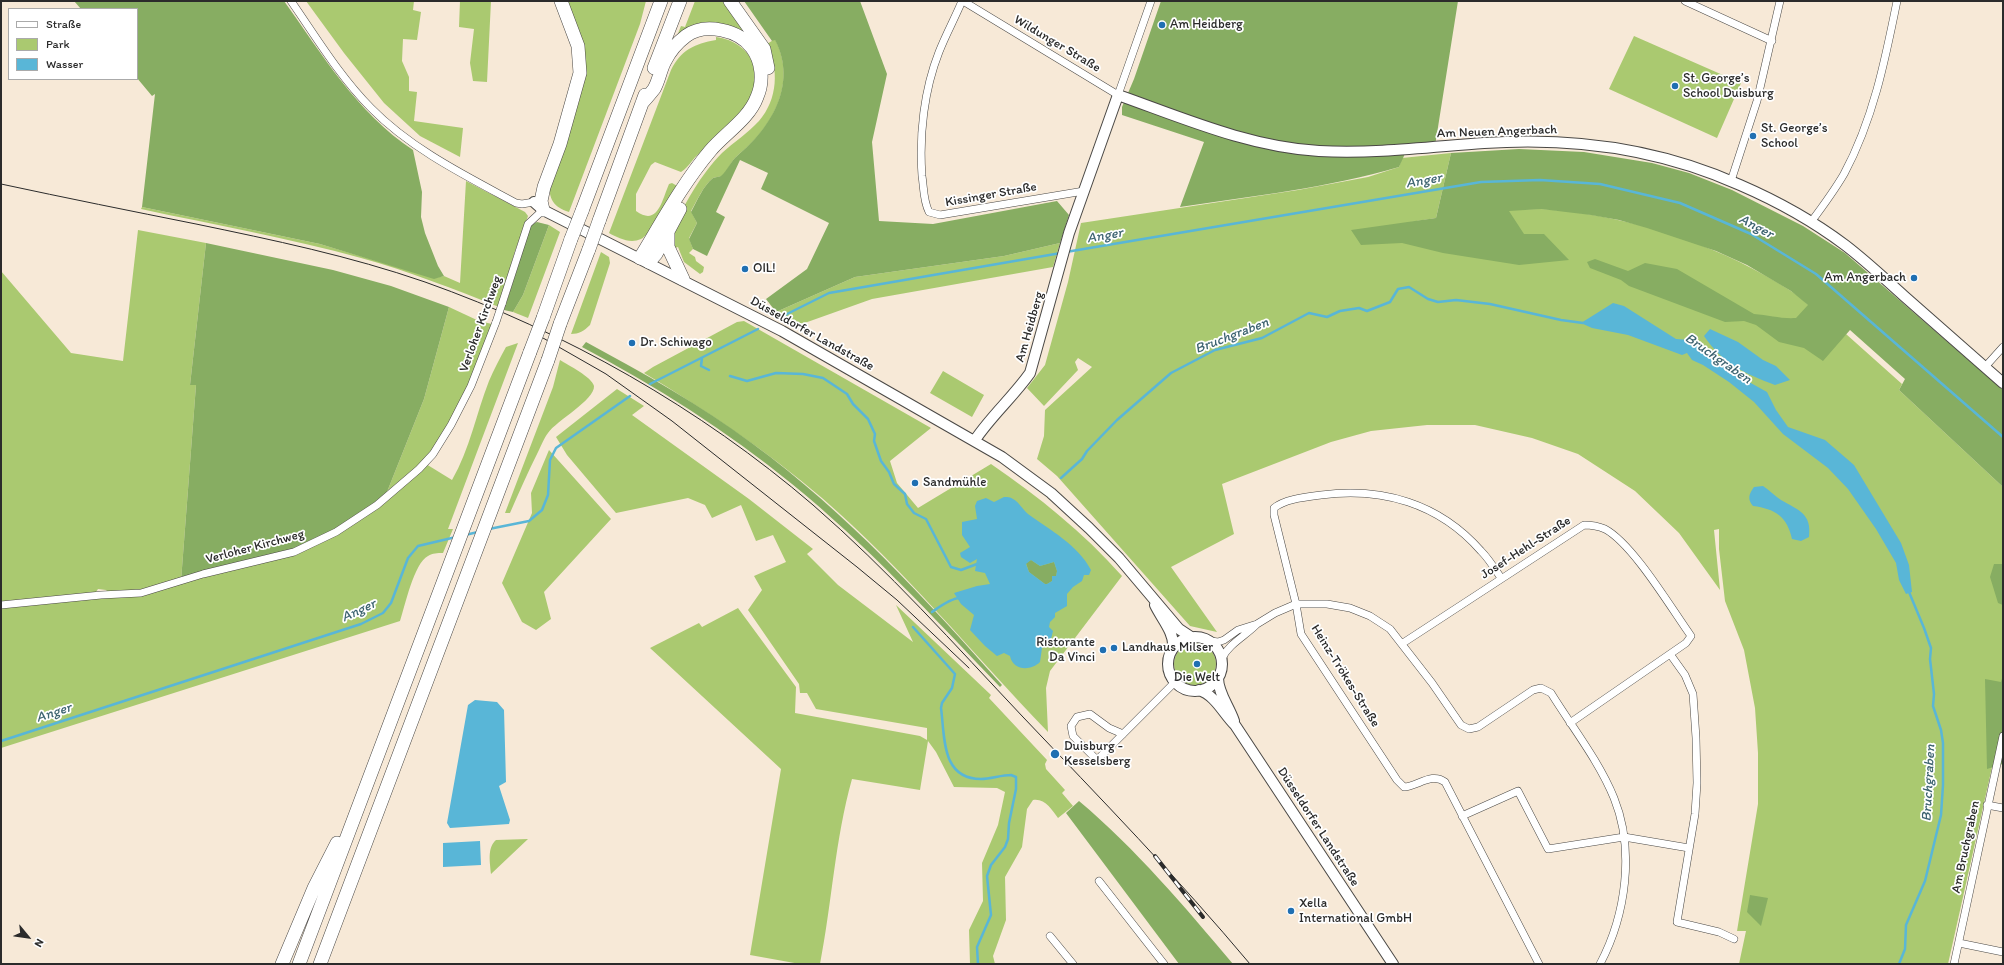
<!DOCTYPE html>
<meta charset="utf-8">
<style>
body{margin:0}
#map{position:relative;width:2004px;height:965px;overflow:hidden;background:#f7e9d7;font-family:Itim,sans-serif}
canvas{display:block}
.frame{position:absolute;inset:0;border:2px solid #2b2b2b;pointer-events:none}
.legend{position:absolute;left:8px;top:8px;width:130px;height:72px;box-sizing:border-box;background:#fff;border:1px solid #aaa;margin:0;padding:5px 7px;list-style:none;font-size:12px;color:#2b2b2b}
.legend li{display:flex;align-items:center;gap:8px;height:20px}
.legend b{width:20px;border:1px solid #aaa}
.north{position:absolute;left:8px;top:917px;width:40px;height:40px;-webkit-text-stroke:3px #fff;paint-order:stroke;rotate:119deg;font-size:11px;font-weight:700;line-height:16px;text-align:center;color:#2b2b2b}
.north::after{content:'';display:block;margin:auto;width:14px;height:18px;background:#2b2b2b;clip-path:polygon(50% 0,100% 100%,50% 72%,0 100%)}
</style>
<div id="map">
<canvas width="2004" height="965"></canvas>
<div class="frame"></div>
<ul class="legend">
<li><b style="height:5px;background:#fff"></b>Straße</li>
<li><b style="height:11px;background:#aac970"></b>Park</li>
<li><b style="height:11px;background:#59b6d7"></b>Wasser</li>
</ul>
<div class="north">N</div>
</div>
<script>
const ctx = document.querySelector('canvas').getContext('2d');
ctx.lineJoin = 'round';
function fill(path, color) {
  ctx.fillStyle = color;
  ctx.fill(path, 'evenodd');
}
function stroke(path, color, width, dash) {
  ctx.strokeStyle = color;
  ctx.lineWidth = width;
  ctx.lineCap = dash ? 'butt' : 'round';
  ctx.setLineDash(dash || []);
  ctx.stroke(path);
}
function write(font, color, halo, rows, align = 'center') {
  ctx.font = font + ' Itim,sans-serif';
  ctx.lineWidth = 3.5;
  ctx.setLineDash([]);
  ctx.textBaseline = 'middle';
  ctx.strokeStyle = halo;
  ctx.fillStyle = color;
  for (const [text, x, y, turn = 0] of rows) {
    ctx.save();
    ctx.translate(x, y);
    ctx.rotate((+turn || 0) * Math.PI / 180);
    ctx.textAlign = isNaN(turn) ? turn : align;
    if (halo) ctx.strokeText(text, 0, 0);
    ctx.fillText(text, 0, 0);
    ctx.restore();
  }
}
const green = new Path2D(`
 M306,1H414L413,10L421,12L417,40L403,39L402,61L409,77V91L417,92L414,121L463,128L460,157L420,136L384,103L344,53Z
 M460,1H491L487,82L473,81L470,63L474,29L459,27Z
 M566,1H646L640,24L569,212C553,207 549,199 549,182L585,71Z
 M695,1H728L753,37C722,24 708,13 677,36L681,26L685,27Z
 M1634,36L1741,83L1717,138L1609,89Z
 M716,37C752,42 766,74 747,105C740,118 716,138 705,150C694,154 690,167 681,172L655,162L651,165L636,194V211C658,227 662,200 669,184L672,183L679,187C672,198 650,235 641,239C630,244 618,238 609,233L671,70C681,50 694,44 716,40Z
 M775,39C798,84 772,128 737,156C731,161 728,171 722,176C719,177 715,177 713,178C703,186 697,201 691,211L697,223L689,238L693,249L689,253L695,257L696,261L704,267L703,272L700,274L684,262L678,247L673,249C673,244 672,238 673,234C680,208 703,172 722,153C734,142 748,133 759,121C778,99 779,69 767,44Z
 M1451,153L1436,218L1410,222C1453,217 1496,209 1540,209C1550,209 1562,211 1573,212C1649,222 1726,249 1791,291C1810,303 1825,323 1841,339L1846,334L1902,384L1899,390L2003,487V718L1948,964H1739L1746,931H1737L1758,804V753L1755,708L1744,650L1725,601L1719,549V529L1714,530L1720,590L1679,533L1635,491L1578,454L1532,438L1475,425H1427L1371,431L1331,442L1222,484L1234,534L1171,567L1217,632L1190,626L1057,476L1037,459L1044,436L1045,410L1092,367L1078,358L1075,362L1078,370L1044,406L1027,388L1045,365L1068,282L1081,223L1298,190L1368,177L1399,167L1402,158Z
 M466,181L525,212L528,216L515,251L499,307C454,289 408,271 361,258C289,238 215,225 141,209L142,207L320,244L434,278L444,276L460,283Z
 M549,225L560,232L528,318L513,312L523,295Z
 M138,230L206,243L190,385H196L181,581L158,588L109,593L106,590L98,589L96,592L1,603V271L71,353L123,361Z
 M1060,243L1053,267L872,299L799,325L776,312L855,277L1004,256Z
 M601,252L609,257L610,263L590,325C584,331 579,334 571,334Z
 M449,307L479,321L492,324C474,375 449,440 409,478C402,485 393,491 385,497L424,399Z
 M744,321L931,428L890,461L897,483L918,508L991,464C1039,497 1083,532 1122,576L1050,671L1046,688L1048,732C973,654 904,569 822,498C767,451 707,411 644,373L653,367L737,322Z
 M518,343L448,529H453L443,553C437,553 433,553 428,556C414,563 405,606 400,621L1,748V606L140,594L313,546L426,464L452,480C470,449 476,414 489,381C494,369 500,358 506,347Z
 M560,360C568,365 592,377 594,386C595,400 556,421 548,433C544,438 541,446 538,452C528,472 519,492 510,513H505L553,387Z
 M943,371L984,395L972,417L930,393Z
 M617,389L644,406L632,415L749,499L813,549L807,554L838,585L913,642L896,605L991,695L989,698L1047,760L1045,764L1046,769L1065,790L1062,793L1073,806L1058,818C1052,810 1045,798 1033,800L1027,809L1022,847L1005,877L1006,920L993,956L995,964H970L969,930L983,901L982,863L998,825L1005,792L997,788L954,787L936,752L928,741L920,790L852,779C835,839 832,903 820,964H800L750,955L781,769L650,648L699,623L702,627L738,608L796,687L795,713L920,736L927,740V728L816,709L807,693H800L799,684L748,610L762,590L754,576L786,562L773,535L756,541L741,505L712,518L705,505L688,498L616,513L567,455L556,437Z
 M549,450L611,519L544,592L551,619L536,630L522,622L502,583L532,513L531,493Z
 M1174 664a21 21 0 1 1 42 0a21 21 0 1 1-42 0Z
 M528,839L491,874C490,862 487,848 496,840Z`);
const forest = new Path2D(`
 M74,1H284C322,54 357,113 413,150L422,192L421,217L425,233L438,266L444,276L434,279L320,244L142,207L155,94L152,96L137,78V9H81Z
 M744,1H860L887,74L872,142L879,221L933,224L1057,201L1069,215L1060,243L1004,256L855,277L776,312L766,299L807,269L829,223L761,189L768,173L740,160L716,212L725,217L707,256L693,249L689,239L697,223L691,212C697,201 703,186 713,178C715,177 719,177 721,176C727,171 731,161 737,156C771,128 798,84 775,40L772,41Z
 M1161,1H1458L1435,146L1408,147L1399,167C1328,188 1253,196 1180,207L1204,142L1122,115V107L1134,79Z
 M1519,149L1584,152L1652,163L1689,173L1732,190L1803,226L1845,253L2003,390V487L1899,390L1905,379L1850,330L1823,361L1804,348L1779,342L1756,325L1744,321L1725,322L1629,286L1621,280L1590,268L1587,262L1595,259L1628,271L1645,263L1677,269L1754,314C1769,315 1781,319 1796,318L1808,305L1791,291L1747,265L1716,251L1647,228L1619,220L1591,215L1541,209L1509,211L1524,234H1544L1569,260L1519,265L1443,253L1402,243L1361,245L1351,230L1436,218L1451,153Z
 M537,222L549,225L523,295L513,312L504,310L531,225Z
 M206,243L333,270L391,286L449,307L424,399L385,497L354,518L310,544L290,552L181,581L196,385H190Z
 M586,342C643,373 701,405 753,444C847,513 925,598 1002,685L1000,687C933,617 867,545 792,484C727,431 656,386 582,347Z
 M1031,560L1040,566L1054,562L1057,571L1056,577L1053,576L1052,581L1047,584H1045L1029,572L1026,563Z
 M1994,564H2003V605L1998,603L1990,577Z
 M2003,675V764L1987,769L1985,679L2001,682Z
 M1079,801C1136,849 1185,907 1233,964H1179L1066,813Z
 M1750,895L1768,898L1761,926L1747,912Z`);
const water = new Path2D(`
 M1613,303L1624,306L1676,339L1690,340L1703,348L1713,359L1740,377L1767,392L1776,410L1788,427L1825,440L1854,465L1901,543L1909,565L1912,592L1906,594L1899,580L1896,563L1876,529L1848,489L1828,468L1783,434L1754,402L1729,382L1703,365L1692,360L1687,353L1682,355L1628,335L1592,328L1581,323Z
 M1710,329L1738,342L1763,360L1776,366L1790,380L1775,385C1744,373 1724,365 1704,336Z
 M1763,486C1769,490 1775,496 1781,500C1798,510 1812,513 1809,537L1801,541L1792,539C1787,516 1775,509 1753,506C1747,499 1749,494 1754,487Z
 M1004,497C1008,497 1010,497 1013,499C1020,503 1022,509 1028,514C1050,530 1078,545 1091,570L1089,575H1084L1082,581L1073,587L1067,594V606L1055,613V617L1050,622L1049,627L1053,631L1050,643L1042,648L1040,662C1031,671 1013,671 1010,656L1004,653L997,656L985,646L970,630L974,615L961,604L954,593L977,586L990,584L985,573L975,571L977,559L970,563L961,557L960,553L970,547L962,535V522L977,519L975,506L977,501L986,498L994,502ZM1031,560L1040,566L1054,562L1057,571L1056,576H1052V581L1047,584H1045L1029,572L1026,564Z
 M475,700L497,702L504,710L506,782L499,786L510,820L509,824L450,828L447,823L468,705Z
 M480,841L481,865L443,867V843Z`);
const stream = new Path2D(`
 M1066,252L1481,182L1540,180L1600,184L1680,203L1751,234L1816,274L2003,437
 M781,317L829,293L1061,253
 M702,358L701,366L709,370
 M730,376L747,381L776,373L803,374L823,378L847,394L853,404L868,419L875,434L874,441L881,461L889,472L894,484L905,494L907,504L914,513L926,519L951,567L961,570L977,564
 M650,384L758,329
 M1061,478L1082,459L1087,451L1117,420L1171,373L1215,350L1262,338L1309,313L1327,317L1340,311L1359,308L1367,311L1390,302L1398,289L1409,287L1428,299L1438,302L1456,300L1490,304L1561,320L1583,323
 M489,529L529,521L542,510L548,495L550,460L556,448L630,396
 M465,535L478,532
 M932,612C939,607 951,598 960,598
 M913,627L955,674L952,688L942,703L941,708C945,737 941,779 981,779C991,779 1001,775 1011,775L1016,777V789L1009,823L1008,839L1005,847L991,865L987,876L991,915L977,947L978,964
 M1,741L361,624L383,613L391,603L408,558L418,546L456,537
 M1899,964L1905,949L1906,925L1925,881L1941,815L1943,785V743L1941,730L1933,706L1934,694L1930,659L1931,648L1924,628L1909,592`);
const street = new Path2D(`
 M291,1C316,37 340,77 371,108C411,149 466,176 516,203L522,204L534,202
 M962,1C955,18 946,34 939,52C924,90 919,135 922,176C924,188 923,200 929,212L940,215L1084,191
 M963,1L1118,95L1151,1
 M1685,1L1772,41
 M1731,181L1757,101L1780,1
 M1811,222C1823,206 1834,191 1844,174C1873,120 1885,61 1897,1
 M502,304L528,224L543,210
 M1985,367L2003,347
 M1501,578C1495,569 1489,559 1481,551C1439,503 1382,487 1321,495C1306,497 1285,499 1274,508V515L1296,604L1301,634L1397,780L1404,787C1418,786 1432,772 1445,782L1539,964
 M1,605L101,595L141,593L203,574L294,552L336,532L377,505L419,469L433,454L451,425L471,386L496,322
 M1211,641L1218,642L1224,640L1238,630L1257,624L1275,613L1296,604H1327L1350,608L1370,616L1390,629L1432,683L1461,725L1469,729L1478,727L1533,690L1541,688L1551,693C1572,727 1599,761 1614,798C1635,850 1626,915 1600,964
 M1403,643L1584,525C1592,525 1598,526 1605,529C1633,544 1671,608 1691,636L1686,643L1670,654L1570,723
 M1670,654L1685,675L1693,694L1696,738L1697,783L1695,814L1677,922L1719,932L1734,939
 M1222,658C1229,644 1245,636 1256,625
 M1123,734L1109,728L1090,714L1077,717L1071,726L1073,736L1097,760L1175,682
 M1987,805L2003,808
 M1462,816L1518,791L1548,849L1624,837L1689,848
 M1099,881L1164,964
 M1050,936L1073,964
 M1959,943L2003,952
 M1954,964L2003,736`);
const secondary = new Path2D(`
 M534,202L543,210L782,331L1002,457L1051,493L1089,528L1119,558L1179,629L1191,637
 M975,440C991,416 1013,397 1030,373L1069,233L1118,95C1183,118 1249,147 1319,151C1374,154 1429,147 1484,143C1571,137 1660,149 1740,185C1777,201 1813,221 1845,245C1866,261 1885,279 1904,296C1937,325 1970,354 2003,383
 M1155,605C1161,618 1175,633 1173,648
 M1168 664a27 27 0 1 1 54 0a27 27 0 1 1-54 0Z
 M1218,678C1218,693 1229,706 1234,721
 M1199,690C1215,695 1223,713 1235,725L1393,964`);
const highway = new Path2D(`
 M730,1L764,49L768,68
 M654,68L680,1
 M543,210L541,201L544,187L560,144L580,73L578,46L561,1
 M582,211L661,1
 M599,221L645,95
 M668,232V247L683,279
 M640,258C662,222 683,183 710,151C724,134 749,119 757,97C764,81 762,61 752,48C739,30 705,22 686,36C678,42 670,51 665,61C660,70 659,81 654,89C650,94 646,99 642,103
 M649,262L656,254L680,209
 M543,318L571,239
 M560,324L589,249
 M282,964L314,888L337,843
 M299,964L530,352
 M320,964L548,360`);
const tram = new Path2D(`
 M1,184C66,198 131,211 196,224C273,240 350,256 425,282C566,332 700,408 813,505C888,570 955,645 1023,717C1100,798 1178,878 1250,964
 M536,334L606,374L672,421L857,567L897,600L969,668`);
const rail = new Path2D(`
 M1155,856L1203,917`);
const streetBridge = new Path2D(`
 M496,322L502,304`);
const highwayBridge = new Path2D(`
 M571,239L582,211
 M589,249L599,221
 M530,352L543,318
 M548,360L560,324`);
const markers = [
 [1162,25,4,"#1f6fb2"],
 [1675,86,4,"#1f6fb2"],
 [1753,136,4,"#1f6fb2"],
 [745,269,4,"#1f6fb2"],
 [1914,278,4,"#1f6fb2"],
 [632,343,4,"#1f6fb2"],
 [915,483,4,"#1f6fb2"],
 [1114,648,4,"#1f6fb2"],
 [1103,650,4,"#1f6fb2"],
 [1197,664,4,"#1f6fb2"],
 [1055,754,5,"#1f6fb2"],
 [1291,911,4,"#1f6fb2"]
];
const poiNames = [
 ["Am Heidberg",1170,25],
 ["St. George’s",1683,79],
 ["School Duisburg",1683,94],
 ["St. George’s",1761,129],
 ["School",1761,144],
 ["OIL!",753,269],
 ["Am Angerbach",1906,278,"right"],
 ["Dr. Schiwago",640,343],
 ["Sandmühle",923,483],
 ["Ristorante",1095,643,"right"],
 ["Da Vinci",1095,658,"right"],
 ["Landhaus Milser",1122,648],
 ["Die Welt",1197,678,"center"],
 ["Duisburg -",1064,747],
 ["Kesselsberg",1064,762],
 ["Xella",1299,904],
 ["International GmbH",1299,919]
];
const streetNames = [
 ["Wildunger Straße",1057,44,31],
 ["Am Neuen Angerbach",1497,132,-2],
 ["Kissinger Straße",991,195,-10],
 ["Verloher Kirchweg",481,324,-70],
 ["Am Heidberg",1030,327,-74],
 ["Düsseldorfer Landstraße",812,334,29],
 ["Verloher Kirchweg",255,547,-15],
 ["Josef-Hehl-Straße",1526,548,-33],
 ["Heinz-Trökes-Straße",1345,676,58],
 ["Düsseldorfer Landstraße",1318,827,57],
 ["Am Bruchgraben",1966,847,-78]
];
const waterNames = [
 ["Anger",1424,181,-10],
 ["Anger",1756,227,28],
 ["Anger",1105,236,-10],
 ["Bruchgraben",1232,336,-21],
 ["Bruchgraben",1718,359,35],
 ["Anger",359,611,-25],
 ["Anger",54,713,-18],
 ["Bruchgraben",1929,783,-87]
];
fill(green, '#aac970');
fill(forest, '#87ad62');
fill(water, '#59b6d7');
stroke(stream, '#59b6d7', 2.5);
stroke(street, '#4a4845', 8);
stroke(secondary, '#4a4845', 12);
stroke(highway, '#4a4845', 14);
stroke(street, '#fff', 7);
stroke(secondary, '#fff', 10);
stroke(highway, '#fff', 13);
stroke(tram, '#2b2b2b', 1);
stroke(rail, '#2b2b2b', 4);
stroke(rail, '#fff', 2.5, [8]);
stroke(streetBridge, '#4a4845', 8, []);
stroke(highwayBridge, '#4a4845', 14, []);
stroke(streetBridge, '#fff', 7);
stroke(highwayBridge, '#fff', 13);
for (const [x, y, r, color] of markers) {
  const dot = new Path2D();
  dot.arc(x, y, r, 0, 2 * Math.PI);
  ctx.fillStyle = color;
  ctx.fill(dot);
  stroke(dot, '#fff', 1.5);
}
write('13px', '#2b2b2b', '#fff', poiNames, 'left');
write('13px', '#2b2b2b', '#fff', streetNames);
write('italic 14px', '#3d6370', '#fff', waterNames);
</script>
